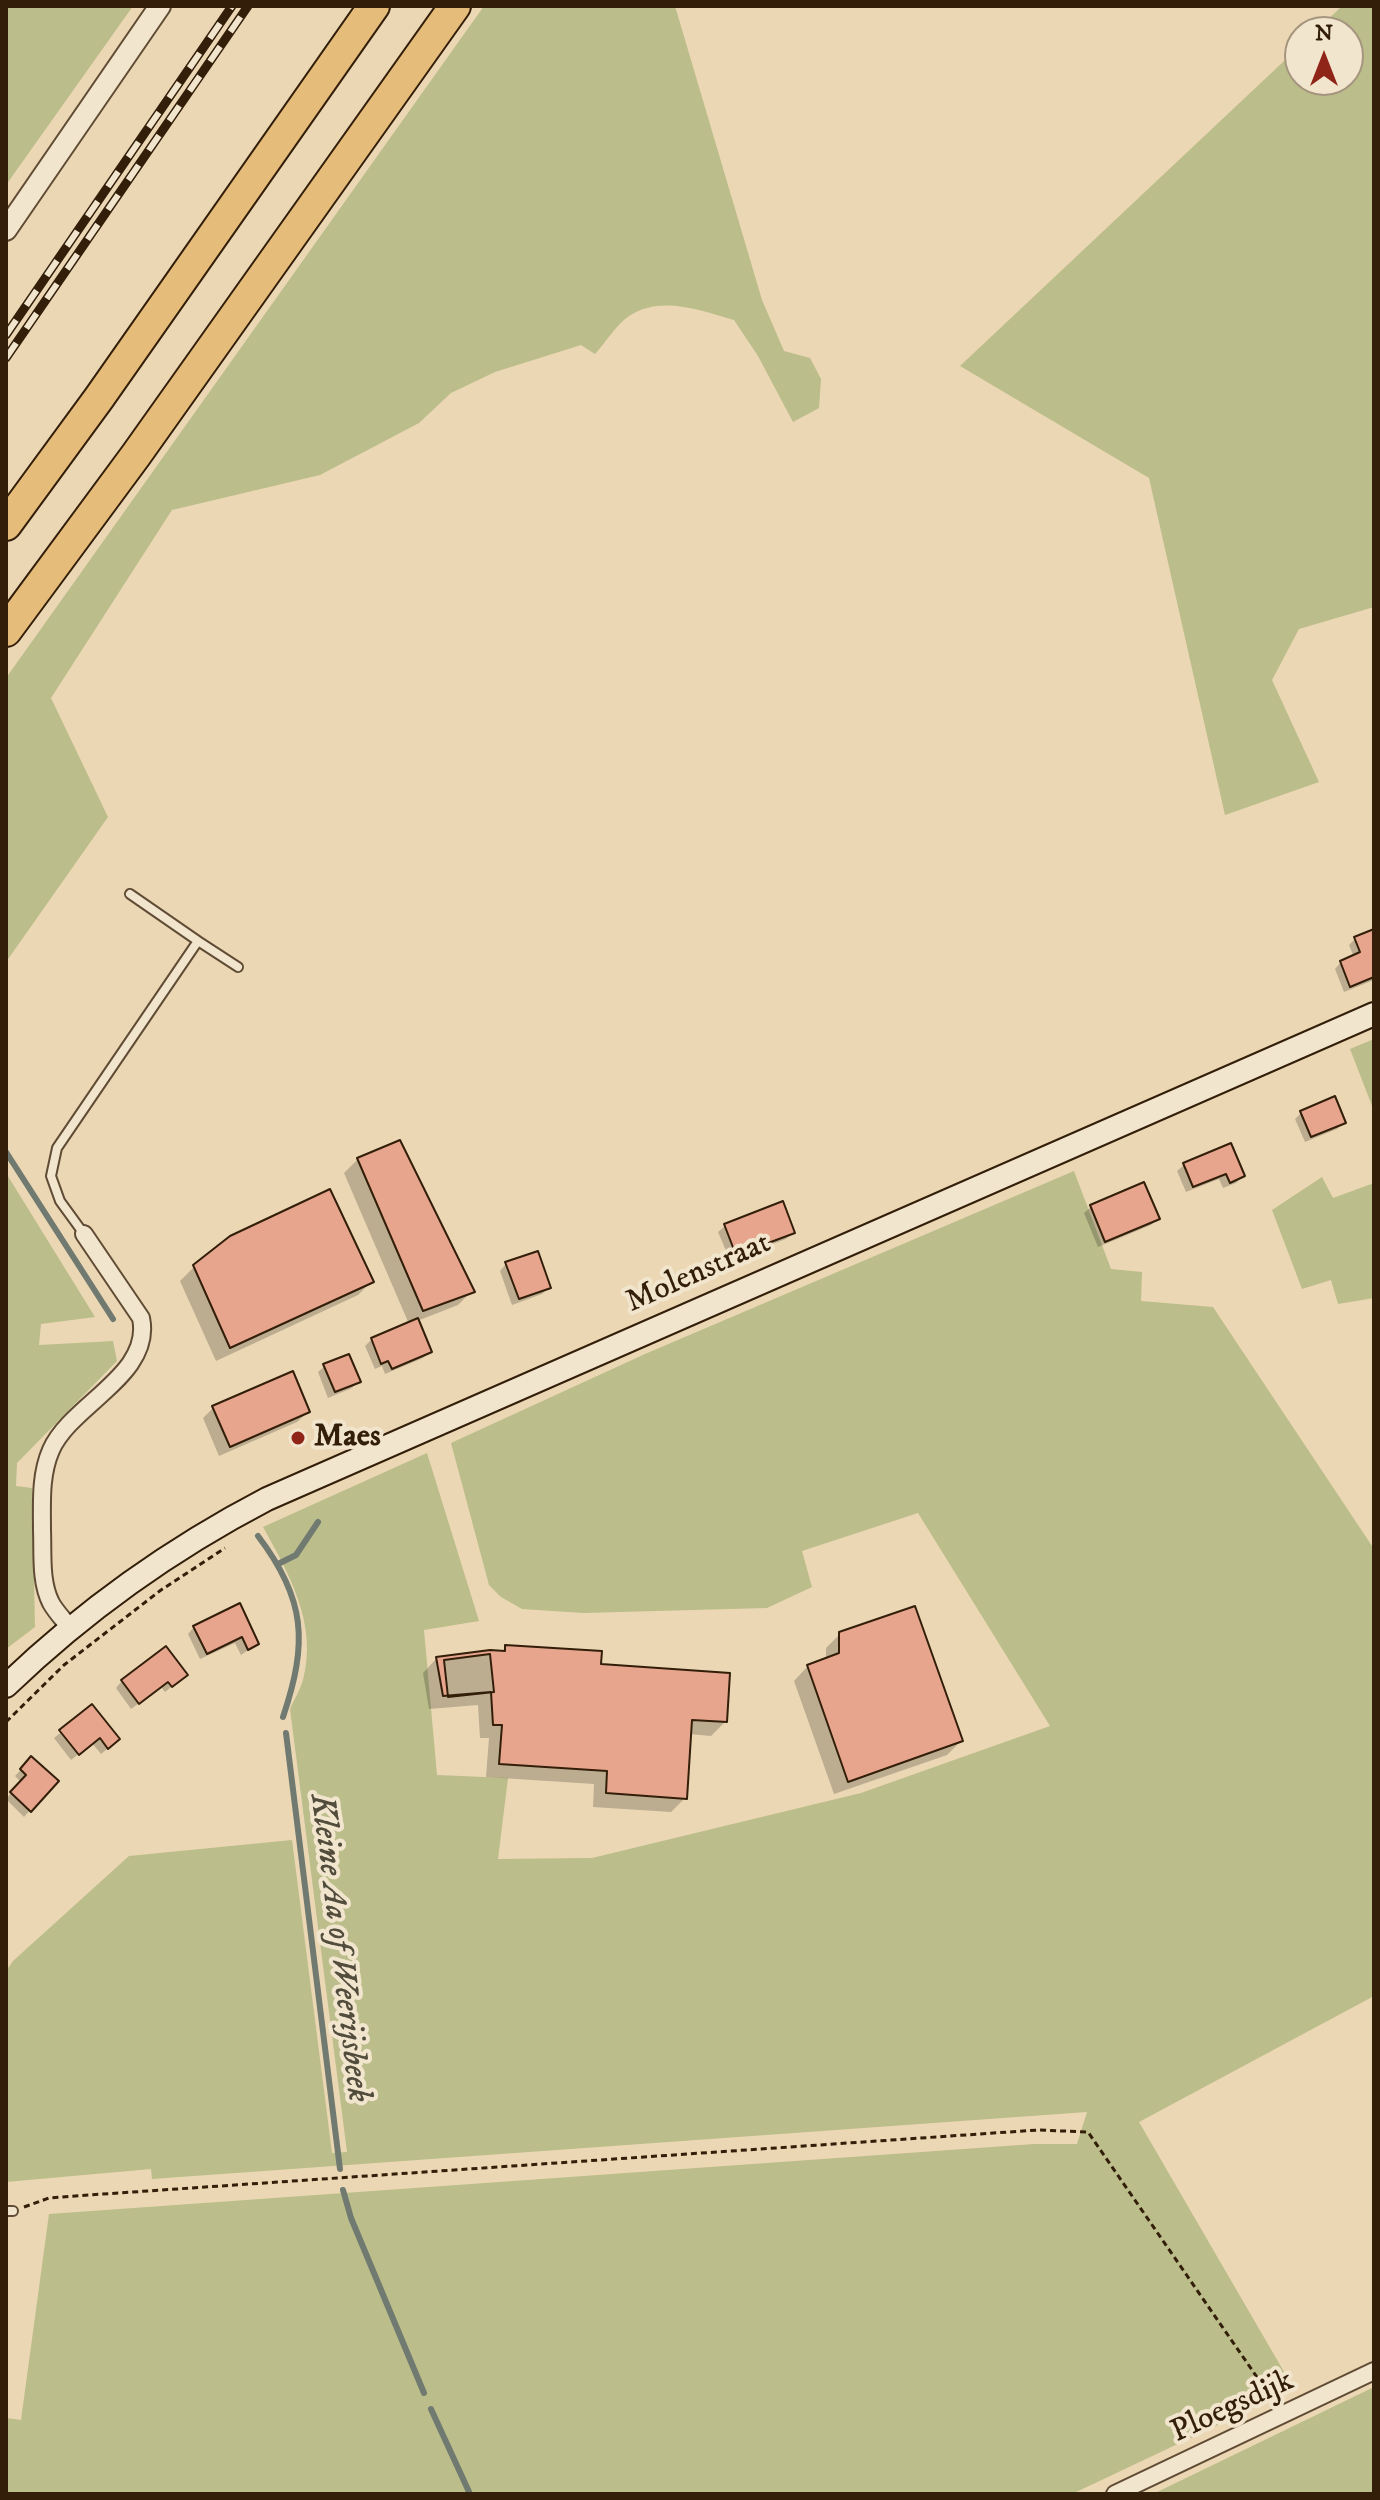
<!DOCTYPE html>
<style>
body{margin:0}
#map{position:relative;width:1380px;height:2500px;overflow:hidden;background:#ebd7b4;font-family:"IM FELL DW Pica",serif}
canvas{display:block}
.frame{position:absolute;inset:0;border:8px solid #321e09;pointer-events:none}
.north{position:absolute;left:1284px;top:16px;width:80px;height:80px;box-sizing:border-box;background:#f2e5ce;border:2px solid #a5957f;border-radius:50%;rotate:0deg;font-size:22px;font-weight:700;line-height:32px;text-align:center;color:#321e09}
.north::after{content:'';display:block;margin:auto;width:28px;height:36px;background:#8f2418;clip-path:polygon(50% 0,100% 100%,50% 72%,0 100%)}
</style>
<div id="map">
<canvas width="1380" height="2500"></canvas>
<div class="frame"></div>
<div class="north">N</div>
</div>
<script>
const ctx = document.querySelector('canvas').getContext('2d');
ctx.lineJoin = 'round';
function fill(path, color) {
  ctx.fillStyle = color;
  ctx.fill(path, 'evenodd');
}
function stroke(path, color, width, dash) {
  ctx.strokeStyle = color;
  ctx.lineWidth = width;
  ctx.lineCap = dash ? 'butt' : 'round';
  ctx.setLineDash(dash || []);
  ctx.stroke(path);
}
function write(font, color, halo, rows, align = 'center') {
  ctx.font = font + ' "IM FELL DW Pica",serif';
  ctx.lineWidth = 8;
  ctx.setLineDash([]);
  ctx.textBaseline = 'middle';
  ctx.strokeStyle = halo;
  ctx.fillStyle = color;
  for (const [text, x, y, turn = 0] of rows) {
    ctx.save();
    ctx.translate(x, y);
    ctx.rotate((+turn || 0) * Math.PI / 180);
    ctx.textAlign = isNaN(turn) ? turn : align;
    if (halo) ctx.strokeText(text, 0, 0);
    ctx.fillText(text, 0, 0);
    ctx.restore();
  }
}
const green = new Path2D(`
 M6,6H133L6,185Z
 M484,6H675L762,300L784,351L810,358L821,379L819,408L793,422L758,356L734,320C701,310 660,295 629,316C616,325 606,342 595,354L581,345L495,372L451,393L419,423L320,475L172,510L51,698L108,817L6,962V678Z
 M1342,6H1374V607L1299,629L1272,680L1319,782L1225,815L1149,478L960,366L1300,46V80H1348V32H1315Z
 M1374,1039V1111L1350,1049Z
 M1074,1171L1111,1269L1142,1272L1141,1301L1213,1307L1374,1549V1996L1139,2122L1294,2389L1072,2494H6V2418L21,2420L49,2214L1034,2144H1077L1087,2112L152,2179L151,2169L6,2182V1971L13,1961L129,1856L292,1840L332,2153L347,2152L290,1709C294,1700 300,1690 303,1680C318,1624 289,1574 263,1527L427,1453L479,1621L424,1630L437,1775L508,1778L498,1859L592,1858L861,1793L1050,1726L918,1513L802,1551L812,1587L767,1608L583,1613L522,1609L501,1597L489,1585L451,1443L645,1354Z
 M6,1173L95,1317L41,1324L39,1345L113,1341L117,1361L17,1463L16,1486L32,1488L35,1627L6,1649Z
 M1322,1177L1333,1198L1374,1183V1298L1338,1304L1331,1280L1302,1289L1272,1210Z
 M1374,2387V2494H1153Z`);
const shadow = new Path2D(`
 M1374,931V980L1344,992L1335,969L1341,962L1354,957L1349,945L1355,939Z
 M1302,1112L1344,1122L1337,1129L1305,1142L1295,1119Z
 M358,1159L472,1291L458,1305L417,1321L430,1352L423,1358L385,1374L382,1366L375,1369L365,1346L372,1339L409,1324L344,1173Z
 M1184,1165L1243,1176L1236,1183L1223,1188L1219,1179L1186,1192L1177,1171Z
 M1091,1207L1157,1219L1151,1225L1098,1247L1084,1213Z
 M725,1226L793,1232L786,1239L730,1260L718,1232Z
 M506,1264L549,1287L542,1294L512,1305L500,1271Z
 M194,1267L372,1281L358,1295L216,1361L180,1281Z
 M325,1366L358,1382L352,1388L328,1398L318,1372Z
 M213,1408L308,1412L297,1422L219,1456L203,1418Z
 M239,1606L257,1644L241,1655L235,1643L200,1659L188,1634L194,1627Z
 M840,1634L961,1741L947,1755L834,1794L794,1681L808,1666L826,1660V1648Z
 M506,1647L599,1666L725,1722L711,1736L689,1734L685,1798L671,1812L593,1807L594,1784L486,1777L489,1738H480L478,1705L429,1709L423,1673L437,1658L500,1653Z
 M186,1675L165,1692L161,1687L131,1709L116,1688L122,1681Z
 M92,1707L111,1746L101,1754L92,1743L71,1760L54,1738Z
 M31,1759L56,1781L24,1817L6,1799L21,1782L15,1776Z`);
const stream = new Path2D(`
 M6,1152L113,1319
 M258,1536C306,1599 308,1643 283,1717
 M278,1564L296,1555L318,1522
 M286,1733L340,2169
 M343,2190L351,2218L424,2393
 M431,2409L470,2494`);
const building = new Path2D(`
 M1374,929V977L1350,987L1340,961L1360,952L1354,937Z
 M1335,1096L1346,1123L1311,1137L1300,1111Z
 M400,1140L475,1292L423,1311L357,1158Z
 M1231,1143L1245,1176L1230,1183L1226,1174L1193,1187L1183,1163Z
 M1144,1182L1160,1219L1105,1242L1090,1205Z
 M330,1189L374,1282L230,1348L193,1265L230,1236Z
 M783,1201L795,1233L736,1255L724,1224Z
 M538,1251L551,1288L519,1299L505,1262Z
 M418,1318L432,1352L392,1369L388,1361L381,1364L371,1338Z
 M349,1354L361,1382L335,1392L323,1364Z
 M293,1371L310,1412L230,1447L212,1406Z
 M240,1603L259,1644L248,1650L242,1637L207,1654L193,1626Z
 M915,1606L963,1741L848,1782L807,1665L839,1653V1632Z
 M505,1645L602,1651L601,1664L730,1673L727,1722L692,1720L687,1799L606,1793L607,1771L499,1764L502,1725H493L491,1692L443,1696L436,1657L490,1650L505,1651Z
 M166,1646L188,1675L172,1687L168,1682L139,1704L121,1680Z
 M490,1654L494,1692L448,1697L444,1660Z
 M92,1704L120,1739L108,1749L100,1738L79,1755L59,1730Z
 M31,1756L59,1781L31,1812L10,1792L26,1775L20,1769Z`);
const path = new Path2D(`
 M6,1722L64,1665L161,1590L225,1548
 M24,2207L49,2198L89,2195L1038,2130L1088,2132L1272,2399`);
const service = new Path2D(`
 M198,941L238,967
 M84,1234L60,1201L51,1176L57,1148L198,941L130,894
 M6,2211H13`);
const minor = new Path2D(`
 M70,1628C64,1620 56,1612 51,1603C40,1582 43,1553 42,1530C42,1503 40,1475 51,1450C71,1404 153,1375 141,1318L84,1234
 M1115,2494L1374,2371`);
const tertiary = new Path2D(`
 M6,230L160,6`);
const secondary = new Path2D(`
 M6,1686C84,1611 171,1549 267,1499L1374,1014`);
const motorway = new Path2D(`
 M6,525L99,398L374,6
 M6,631L136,455L455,6`);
const rail = new Path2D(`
 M6,335L232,6
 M6,358L248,6`);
const markers = [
 [298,1438,8,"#8f2418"]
];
const streetNames = [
 ["Molenstraat",699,1274,-24],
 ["Ploegsdijk",1233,2408,-25]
];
const poiNames = [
 ["Maes",314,1438]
];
const waterNames = [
 ["Kleine Aa of Weerijsbeek",338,1948,83]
];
fill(green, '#bbbd8a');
fill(shadow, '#0003');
stroke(stream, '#707a70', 6);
fill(building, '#e6a58c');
stroke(building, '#321e09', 2);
stroke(service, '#604c34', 12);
stroke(minor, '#604c34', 20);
stroke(tertiary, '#604c34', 24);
stroke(secondary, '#321e09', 26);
stroke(motorway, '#321e09', 34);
stroke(path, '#321e09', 3, [6, 4]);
stroke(service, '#f2e5ce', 8);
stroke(minor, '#f2e5ce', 16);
stroke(tertiary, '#f2e5ce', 20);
stroke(secondary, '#f2e5ce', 22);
stroke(motorway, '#e6bc7a', 30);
stroke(rail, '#321e09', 9);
stroke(rail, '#f2e5ce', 6, [18]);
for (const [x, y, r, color] of markers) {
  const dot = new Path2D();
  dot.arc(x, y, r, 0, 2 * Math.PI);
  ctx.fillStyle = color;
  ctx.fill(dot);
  stroke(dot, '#f2e5ce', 3);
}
write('32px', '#321e09', '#f2e5ce', streetNames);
write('bold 32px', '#321e09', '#f2e5ce', poiNames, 'left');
write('italic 34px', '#514c3c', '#f2e5ce', waterNames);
</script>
